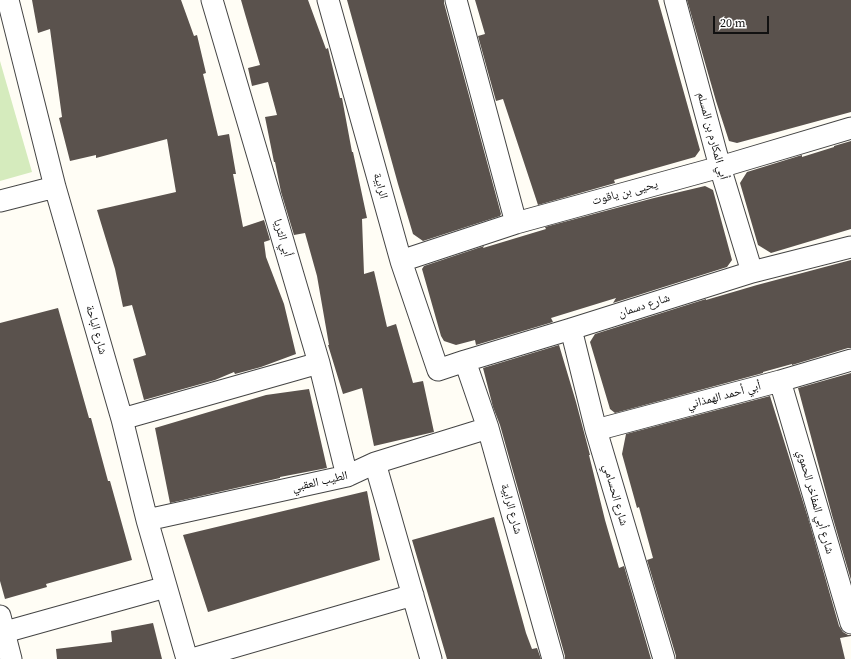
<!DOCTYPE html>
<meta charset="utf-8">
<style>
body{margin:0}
#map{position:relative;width:851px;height:659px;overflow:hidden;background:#fffdf5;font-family:"Source Serif 4",serif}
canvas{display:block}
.scale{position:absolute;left:713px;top:16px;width:56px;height:18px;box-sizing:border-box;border:2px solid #111;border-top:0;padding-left:5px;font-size:12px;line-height:14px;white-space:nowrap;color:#111;-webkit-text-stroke:3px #fff;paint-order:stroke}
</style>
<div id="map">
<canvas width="851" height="659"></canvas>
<div class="scale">20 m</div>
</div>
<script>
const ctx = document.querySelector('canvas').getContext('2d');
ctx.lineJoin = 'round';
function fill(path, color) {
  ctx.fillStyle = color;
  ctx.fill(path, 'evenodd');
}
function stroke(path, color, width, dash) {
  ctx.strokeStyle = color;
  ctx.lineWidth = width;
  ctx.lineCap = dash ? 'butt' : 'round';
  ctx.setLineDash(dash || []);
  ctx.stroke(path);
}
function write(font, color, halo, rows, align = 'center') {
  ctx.font = font + ' "Source Serif 4","Noto Naskh Arabic",serif';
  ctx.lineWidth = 4;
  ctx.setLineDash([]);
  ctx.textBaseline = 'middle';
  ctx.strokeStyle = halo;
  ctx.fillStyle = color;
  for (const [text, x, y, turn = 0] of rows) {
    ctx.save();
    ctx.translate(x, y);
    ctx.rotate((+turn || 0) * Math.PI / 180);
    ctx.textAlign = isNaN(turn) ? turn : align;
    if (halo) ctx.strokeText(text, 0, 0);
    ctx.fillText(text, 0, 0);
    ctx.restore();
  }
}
const green = new Path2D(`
 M0,61L32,172L0,181Z`);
const building = new Path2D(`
 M32,0H181L194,36L197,35L206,73L203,74L218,136L229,134L236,174H233L243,227L264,220L270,240L264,242L266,257L284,304L296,354L261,367L235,374L234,372L215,380L144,400L133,359L146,355L132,305L123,307L115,269L97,210L176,192L167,139L96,158V155L70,161L59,118L62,117L50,29L38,33Z
 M241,0H308L326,49L328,48L340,98H342L352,152H353L367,218L362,219L364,274L374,271L387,327L396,324L413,383L423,381L434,432L374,446L362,388L343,394L328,345H329L317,276L305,233L294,235L281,192L275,162H274L265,117L277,115L268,82L252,86L248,68L260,65L245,14Z
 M347,0H444V3L501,214L500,216L423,241L413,234L398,184Z
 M475,0H658L700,150L695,157L614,180L615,183L538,205L503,99L496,101L478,36L485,34Z
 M687,0H851V112L737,143L729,141L716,101Z
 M851,141V229L771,253L758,245L740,183L747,172L802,155V157L834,147V146Z
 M705,186L713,190L732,260L727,267L613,303L616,298L551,318L553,322L476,345L475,340L456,345L444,341L441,336L422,269L424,266L484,246L483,248L546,229L545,227L654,198Z
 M851,260V348H848L792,365V364L763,372V373L615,413L610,409L590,342L595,334L706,299V300L757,285Z
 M58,308L89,418H91L108,481H110L132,560L46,584L47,587L5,599L0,581V323Z
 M559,345L576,402L590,455H589L605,520L619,568L624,566L651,659H565V656L500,425L493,407L483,368Z
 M851,373V580L832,515L798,388Z
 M309,389L327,468L280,477V478L170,503L155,428L266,395Z
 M770,396L809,521L839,626L843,632L848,635H851V636L840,638L845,659H676V656L647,560L653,558L639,507L637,508L622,454L626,434Z
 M367,491L380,560L208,612L183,535Z
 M494,517L526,633L532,649L537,648L541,659H447L412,540Z
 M153,623L162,659H57L56,649L112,642L111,631Z`);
const street = new Path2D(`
 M8,0L55,187L122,419L147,520L187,659
 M212,0L319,363L347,476
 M328,0L401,261L438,370L465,361L571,329L752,272L851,247
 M456,0L516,223
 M675,0L720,167L752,272
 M0,201L55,187
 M401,261L516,223L720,167L851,128
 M571,329L596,430L664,659
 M465,361L488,428L553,659
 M780,381L851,623
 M122,419L319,363
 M596,430L780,381L851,360
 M375,463L431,659
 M147,520L347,476L375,463L488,428
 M0,616L11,659
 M5,632L166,587
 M192,659L413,595`);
const streetNames = [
 ["أبي المكارم بن المسلم",712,136,75],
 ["الرابية",380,186,74],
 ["يحيى بن ياقوت",625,193,-15],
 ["أبي الثريا",282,238,74],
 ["شارع دسمان",644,306,-18],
 ["شارع الباحة",96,330,74],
 ["أبي أحمد الهمذاني",724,396,-15],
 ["الطيب العقبي",320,482,-13],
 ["شارع الحسامي",615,495,74],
 ["شارع أبي المفاخر الحموي",815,502,74],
 ["شارع الرابية",511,509,74]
];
fill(green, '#d5ebbd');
fill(building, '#5a524d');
stroke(street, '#444', 23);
stroke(street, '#fff', 21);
write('12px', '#111', '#fff', streetNames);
</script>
